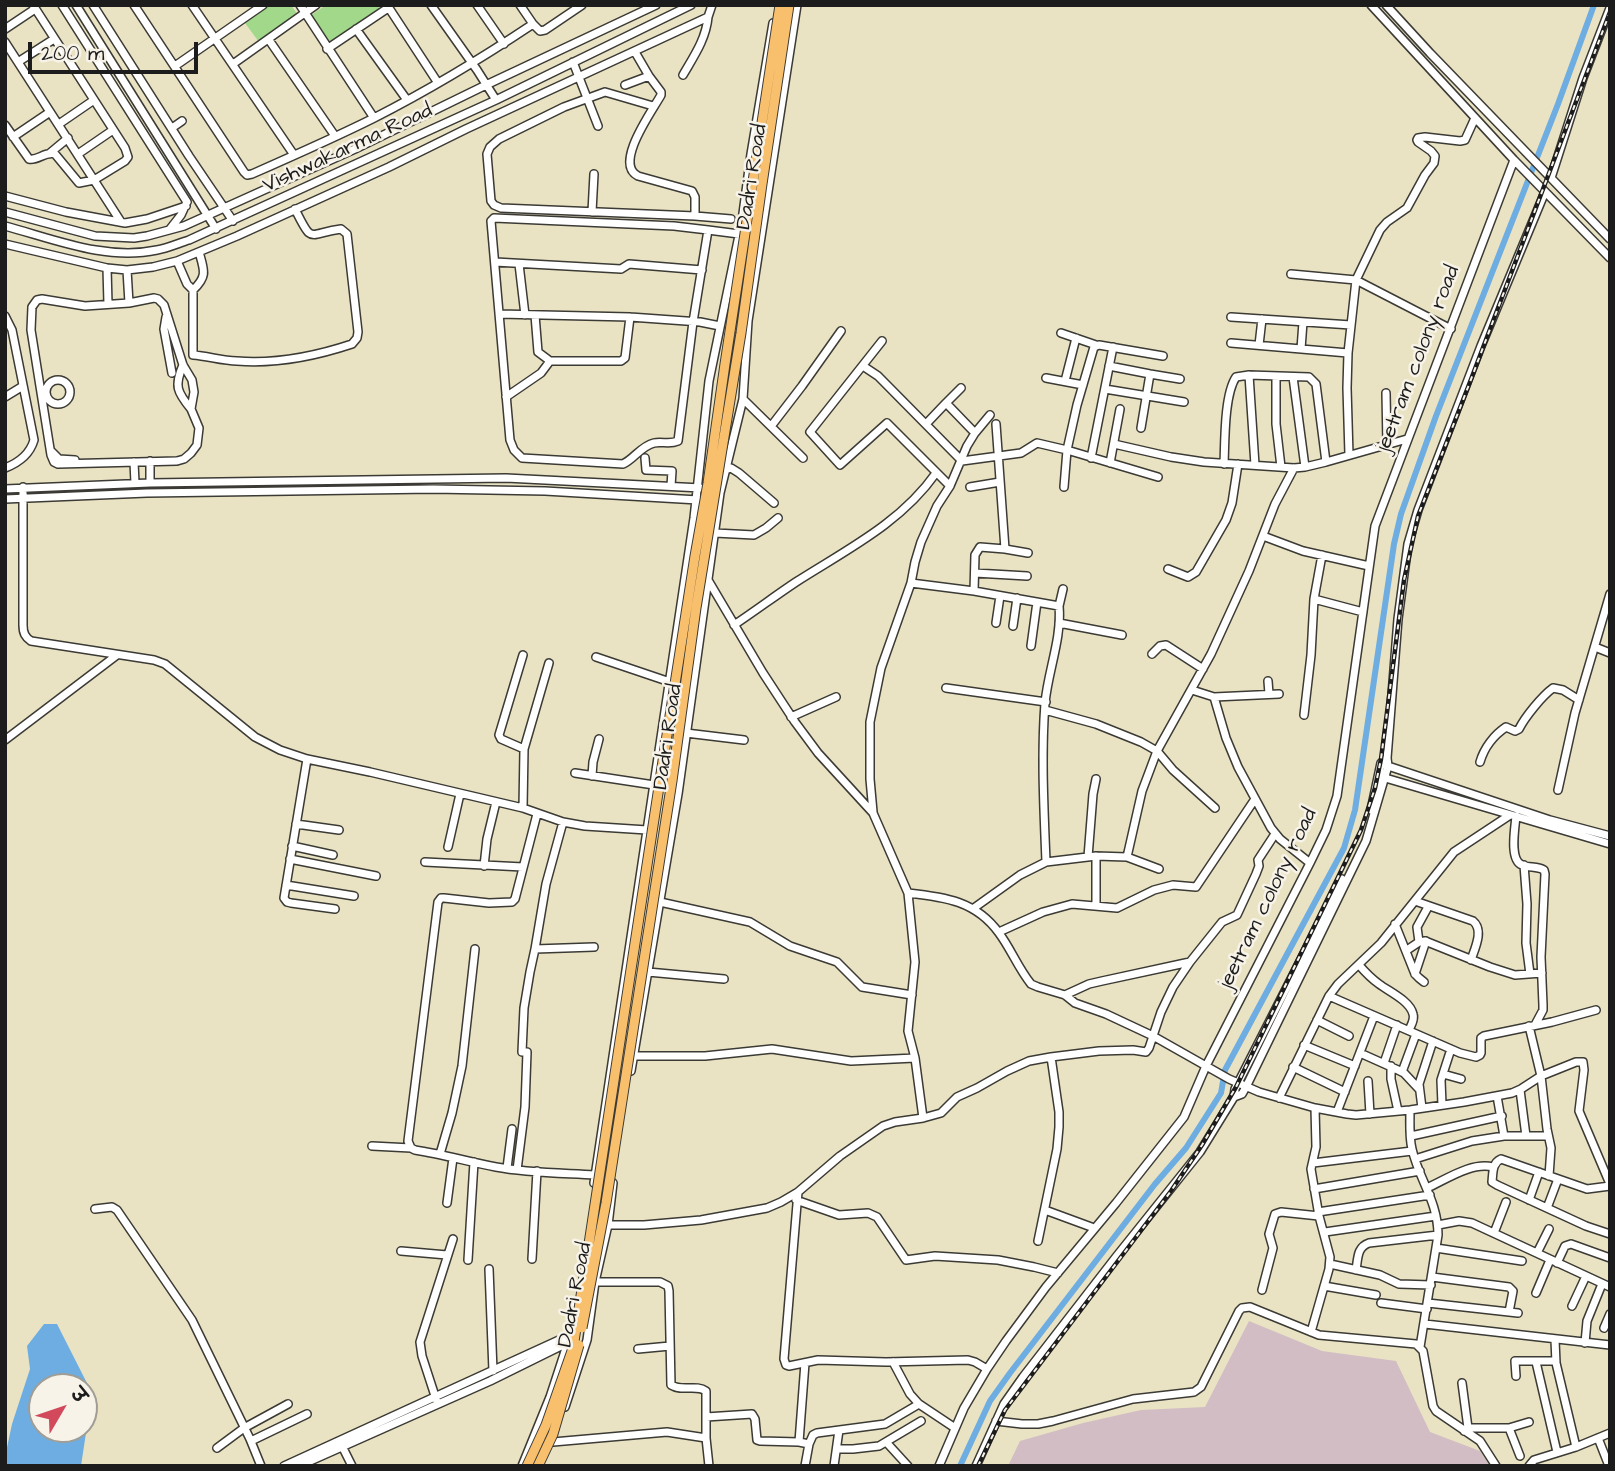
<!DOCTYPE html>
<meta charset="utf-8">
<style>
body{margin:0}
#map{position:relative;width:1615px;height:1471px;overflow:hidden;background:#e9e3c3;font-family:"Architects Daughter","Playpen Sans Deva",sans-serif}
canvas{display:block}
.frame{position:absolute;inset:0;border:7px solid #1c1c1c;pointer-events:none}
.north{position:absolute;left:28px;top:1373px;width:70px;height:70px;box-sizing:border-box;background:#f7f3e8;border:2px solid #9f9d96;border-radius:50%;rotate:51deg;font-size:19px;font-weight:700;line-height:28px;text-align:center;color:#1c1c1c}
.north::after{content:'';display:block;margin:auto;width:24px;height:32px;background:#d1495b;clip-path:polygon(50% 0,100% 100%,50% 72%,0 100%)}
.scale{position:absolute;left:28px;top:42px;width:170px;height:32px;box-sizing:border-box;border:4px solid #1c1c1c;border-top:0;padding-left:9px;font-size:21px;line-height:24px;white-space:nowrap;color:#1c1c1c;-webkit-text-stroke:5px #f7f3e8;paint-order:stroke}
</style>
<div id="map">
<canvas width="1615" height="1471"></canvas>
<div class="frame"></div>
<div class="north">उ</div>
<div class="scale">200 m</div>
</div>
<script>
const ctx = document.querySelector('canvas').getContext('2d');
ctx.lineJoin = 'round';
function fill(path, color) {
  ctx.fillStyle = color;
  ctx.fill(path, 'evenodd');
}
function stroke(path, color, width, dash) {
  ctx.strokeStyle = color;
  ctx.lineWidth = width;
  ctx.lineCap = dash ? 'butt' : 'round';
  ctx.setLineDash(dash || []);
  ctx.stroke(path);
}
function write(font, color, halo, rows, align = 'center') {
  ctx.font = font + ' "Architects Daughter",sans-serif';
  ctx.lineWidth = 5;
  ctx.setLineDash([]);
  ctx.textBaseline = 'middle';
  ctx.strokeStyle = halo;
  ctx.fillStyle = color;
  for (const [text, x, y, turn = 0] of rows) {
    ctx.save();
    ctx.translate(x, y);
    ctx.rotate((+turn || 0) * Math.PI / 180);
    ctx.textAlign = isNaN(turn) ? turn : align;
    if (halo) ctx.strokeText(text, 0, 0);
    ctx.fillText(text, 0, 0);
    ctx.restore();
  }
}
const industrial = new Path2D(`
 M1249,1321L1322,1351L1396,1361L1430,1432L1480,1451L1490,1466H1008L1020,1441L1083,1423L1141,1410L1205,1407Z`);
const green = new Path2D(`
 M270,5H291L298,15L259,42L245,23Z
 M326,5H377L380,9L330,44L310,16Z`);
const water = new Path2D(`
 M44,1324H57L92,1393L81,1466H5V1457L12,1424L30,1369L27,1346ZM42,1387H84V1429H42Z`);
const canal = new Path2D(`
 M960,1466L990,1401L1010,1373L1155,1184L1186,1148L1221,1093L1225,1070L1344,848L1355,810L1394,544L1401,514L1436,416L1558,104L1594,5`);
const minor = new Path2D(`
 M62,5L187,202
 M76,5L216,229
 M93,5L189,156L233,221
 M134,5L244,172L247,175L252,174C293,156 334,138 374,118C429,90 482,58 533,24
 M192,5L294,155
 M300,5L374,118
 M387,5L438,83
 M431,5L477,70L496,100
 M477,5L504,44
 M520,5L533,24L540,31L545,30L582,5
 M1371,5L1514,160L1610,258
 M1386,5L1430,53L1610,239
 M5,29L35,9
 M356,29L407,100
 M269,40L335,136
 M5,42L121,222
 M327,49L388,8
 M635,52L649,76L661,92V95C653,110 613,164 638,176L692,191L695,197V216
 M18,62L54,39
 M573,62L598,126
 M233,64L316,5
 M175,66L263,5
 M683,75C694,56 706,39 708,17
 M625,85L649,76
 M653,106L605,92L564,107L499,139L490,147L487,154L491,201L494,205L501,208L695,216L731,219
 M59,124L94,100
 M5,125L29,159C38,161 45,151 55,154L79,183L94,180L125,161L128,157L125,148L33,5
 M172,128L182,121
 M13,137L50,112
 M50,153L68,138
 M78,154L113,130
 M1551,178L1583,78L1610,8
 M5,196L66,212L125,223L147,219L186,206
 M5,212L95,236L134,238L147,236L184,226L355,149L486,85L656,5
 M592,212L594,174
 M494,218L674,226L708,230L693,322L678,441C669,445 662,441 654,443C641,446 634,459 623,464L522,458L514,450L510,440L491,221Z
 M5,226C54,239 106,261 157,250C168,248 179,243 189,240L496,100L691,5
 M170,229L181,215L186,204
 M708,230L739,234
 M5,244L107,268L127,270L153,267L177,261L237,236L389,167L466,129L708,17L712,5
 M199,252C204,270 208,276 193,290V355C208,356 222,361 237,361C275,364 316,356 352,344L357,338L358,332L347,234L341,229C308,233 313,246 295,209
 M177,261L187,284L193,290
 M495,262L621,269L629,264L702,270
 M519,264L525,315
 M107,268L108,304
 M127,270L129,303
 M1291,274L1356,280L1451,329
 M154,298L158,299L164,305L183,365L192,380L194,392L191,409L199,428L197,445L191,453L184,459L177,461L58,464L54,462L51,455L31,330L32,307L37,300L42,299L85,306L129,303Z
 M499,314L630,317L700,322L720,326
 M535,315L538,352L550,361H621L625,358L630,317
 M5,316L12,330L34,440C30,454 18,463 5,468
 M166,317L164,329L172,373
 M1231,317L1351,325
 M1061,333L1096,345
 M882,341L810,432L840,465L887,423L950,486
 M1231,343L1348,353
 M1259,345L1262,319
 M1301,349L1303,322
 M183,365C174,386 177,392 191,409
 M863,366L878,376L962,461L1021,453L1037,443L1067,450L1158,477
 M1109,366L1150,374L1180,379
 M1276,376V424L1281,467
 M1293,377L1305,467
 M1046,378L1083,385
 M46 392a12 12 0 1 1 24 0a12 12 0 1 1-24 0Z
 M1065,381L1076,338
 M961,388L946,403L975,433
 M1105,389L1184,402
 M1386,393L1387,445
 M5,397L23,386
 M506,397L541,373L550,361
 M743,399L803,458
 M926,424L946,403
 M996,424L1005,549
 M772,425L802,386L841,331
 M1141,428L1150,374
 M1114,444L1171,457L1204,462L1294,468L1305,467L1326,462L1407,439
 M51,451L59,459L75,460
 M1349,455L1347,388L1348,353L1356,280L1380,230L1387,222L1407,208L1425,175L1434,163L1435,156L1431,151L1418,142L1417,140L1418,138L1425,137L1460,141L1465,140L1475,118
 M645,458L646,470L672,471L671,486
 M1091,458L1113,347
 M150,461V483
 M134,462L135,483
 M1110,463L1120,409
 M1224,464C1225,442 1224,395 1236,377L1249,375
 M1255,465L1249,375L1309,377L1316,384L1326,462
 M725,470L731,468L739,473L774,503
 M23,487V625C23,633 25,637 31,641L154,660L165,664L255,737L280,750L307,759L370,772L523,808L563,822L585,826L647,830
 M970,487L1000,482
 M1064,487L1067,450L1077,405L1094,347L1099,345L1163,356
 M5,489L150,483L506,478L701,488
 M5,499L147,493L433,489L545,491L698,500
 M715,533L754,535L766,528L778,518
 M1263,536L1303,551L1369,566
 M1168,569L1188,577L1196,572L1226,520L1232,503L1238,464
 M975,573L1027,576
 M708,580L763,673L795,722L818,753L873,813L908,893C945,897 976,901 999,933C1011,949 1018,968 1031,984L1038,987L1065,995L1075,1003L1106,1014L1153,1036L1229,1079L1259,1092L1315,1108L1347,1114L1356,1115L1410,1110L1464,1102L1512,1093L1521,1089L1541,1076L1576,1062H1583L1584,1070L1579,1111L1610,1184
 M911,583L974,591L1059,606C1062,638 1048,671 1045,703C1041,756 1044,809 1046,862
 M974,591L975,555L980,547L1005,549L1028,553
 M1314,599L1363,612
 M1059,606L1063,589
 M996,623L1000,596
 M1059,623L1122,635
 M734,625C755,611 775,596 796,582C846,550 901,523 936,473
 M1013,626L1017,598
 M1031,646L1037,602
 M1595,647L1610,653
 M1152,654L1160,646L1166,645L1203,669
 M596,657L670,682
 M1268,681L1269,694
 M946,688L1046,702
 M1192,690L1214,697L1226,738L1238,767L1271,828L1280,839L1310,863
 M1214,697L1279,694
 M1045,710L1096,724L1141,742L1157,751L1173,770L1215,808
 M1304,715L1311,655L1314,599L1322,555
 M791,717L836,697
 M686,733L744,740
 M5,740L117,655
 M524,749L549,663
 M307,759L284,898L287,902L291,903L335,909
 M1480,762C1484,748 1494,735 1506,727L1515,731L1519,729C1525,717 1542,696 1553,688L1563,690L1579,700
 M1385,765L1550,820L1610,836
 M575,773L654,785
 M592,776L593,762L599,739
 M1382,777L1610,844
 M1558,790L1575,713L1610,594
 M523,808L524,749L501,739L499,735L523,655
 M1371,810L1381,763L1387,758
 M873,812L870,779V722L881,668L911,583L915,562L921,542L937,506L950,486L967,446L975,433L990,415
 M537,814L515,899L512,902L489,903L444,898H441L438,902L408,1141L411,1148L415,1150C442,1154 469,1162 496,1167C528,1173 562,1173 595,1175
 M1516,816C1515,828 1509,860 1522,865C1529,868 1537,866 1544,870L1545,874L1541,957L1543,1005V1010L1535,1025
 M296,824L339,830
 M292,846L333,855
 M448,847L460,794
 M1096,856L1127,857L1159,869
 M1088,857L1093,794L1096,779
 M1127,857L1142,791L1157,751L1211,654L1249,571L1275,504L1294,468
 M290,859L376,876
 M425,862L523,867
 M1524,865L1527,904L1526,943L1530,974
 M484,866L487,839L496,802
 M286,885L354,896
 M908,893L915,962L908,1031L915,1058L923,1118
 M1415,901L1473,921C1484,930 1475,948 1471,960
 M660,902L750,922L790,946L837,962L862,987L912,995
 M974,908L1020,875L1046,862L1096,856V906
 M1395,924L1415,974L1419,978L1424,982
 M999,932L1043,912L1072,904L1117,908L1154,890L1173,885L1196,887L1255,799
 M1419,942L1417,927L1428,907
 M535,949L594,947
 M1407,950L1419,942L1425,941L1490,967L1515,975L1542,973
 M1359,965C1365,972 1372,979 1379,984C1390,992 1410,1001 1413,1014C1415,1020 1411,1025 1409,1030
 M648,972L724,979
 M1415,974L1426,941
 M1065,995L1089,984L1102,981L1190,962
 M1329,996L1460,1053L1476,1057L1480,1055L1481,1053V1038L1484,1036L1552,1022L1596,1010
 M1317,1020L1349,1036
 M1529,1026L1541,1076L1547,1129L1551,1148L1549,1176
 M1304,1045L1355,1066
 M1360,1053L1398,1070L1404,1073L1419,1089
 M634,1056H705L772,1049L851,1061L915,1058
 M1384,1063L1397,1025
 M1391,1066V1079L1398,1111
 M1293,1067L1345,1092
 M631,1071L678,794L720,493L743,399L748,321L797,5
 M1402,1072L1416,1034
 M1443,1074L1461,1079
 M1368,1081L1370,1114
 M1520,1090L1526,1136
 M1234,1097L1242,1094L1246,1087L1366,841L1388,766L1387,758L1398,619L1408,544L1418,510L1481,346L1545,192
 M1279,1098L1329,996L1338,984L1381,943L1454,852L1510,815
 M1442,1105L1441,1080L1451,1049
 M1422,1108L1419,1084L1433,1041
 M1410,1110C1410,1122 1409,1137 1412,1149C1419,1180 1438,1201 1438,1235L1420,1347
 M1337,1112L1374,1016
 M1411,1136L1502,1116
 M1504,1136H1548
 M372,1146L411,1148
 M440,1154L452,1113L462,1066L475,949
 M1415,1159L1472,1141L1504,1136L1497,1096
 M1313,1163L1412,1151
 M507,1168L512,1129
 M517,1170L525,1107L527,1052H522L524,1008L530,972L535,949L546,884L563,822
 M594,1183L694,518L709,381L742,221L751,154L773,23
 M1610,1186L1587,1189L1501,1159C1492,1163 1493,1173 1492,1182L1497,1185L1586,1226L1610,1234
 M1427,1188C1447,1179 1471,1162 1493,1167
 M1314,1189L1420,1171
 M798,1192L784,1359L786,1365L789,1366L818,1360L886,1362L968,1360L975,1362L987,1369
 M796,1200L839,1215L868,1213L877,1217L906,1260L935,1256L998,1260L1034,1267L1058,1273
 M1529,1200L1539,1172
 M447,1203L453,1158
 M1547,1208L1558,1179
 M95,1209L112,1207L117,1210L192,1320L250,1439L261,1466
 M1045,1210L1094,1228
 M1318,1212L1430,1195
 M608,1225H644L701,1220L767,1208L781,1202L798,1192L840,1156L883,1126L895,1122L923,1118L941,1113L957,1097L977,1088L1007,1071L1029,1061L1051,1057L1099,1051L1133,1050L1146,1052L1149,1048L1161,1012L1173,987L1190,962L1222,922L1237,915L1256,874L1259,866L1258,860L1275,834
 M1438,1225L1459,1221L1472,1223L1610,1287
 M1325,1232L1436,1216
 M1494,1233L1506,1202
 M1038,1241L1057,1149L1059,1127V1112L1051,1057
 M1436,1248L1522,1261
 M401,1251L447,1255
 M1537,1253L1549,1229
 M532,1259L537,1171
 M468,1260L474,1162
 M1557,1263L1565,1246L1571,1244L1610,1258
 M1330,1264L1380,1275L1399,1284L1431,1285
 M489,1269L493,1371
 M1356,1270C1358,1258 1357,1247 1369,1243L1438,1235
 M1432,1277L1509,1287L1513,1291L1509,1312
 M595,1282H660L668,1286L669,1291L671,1385C682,1392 696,1384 706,1391V1438L709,1466
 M1324,1286L1376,1295
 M1262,1290L1273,1248L1269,1234L1275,1214L1281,1212L1319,1216
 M1536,1293L1550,1260
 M1381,1303L1427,1309
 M1428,1303L1518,1313
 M1572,1306L1586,1276
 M1425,1324L1610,1345
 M1604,1328L1610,1314
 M1311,1332L1329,1269L1330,1257L1319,1216L1311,1169L1316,1147L1315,1108
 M1555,1340L1556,1363L1576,1447
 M1585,1343L1587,1321L1602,1284
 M638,1349L670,1346
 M893,1362L910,1394L919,1404L955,1428
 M1536,1362L1557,1452
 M1516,1376L1515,1361H1556
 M1462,1383L1468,1428
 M436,1399L422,1356L420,1342L453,1239
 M565,1407L587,1340L595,1282L608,1225L613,1183
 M706,1417L752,1414L755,1419L757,1440L760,1441L799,1442L809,1444L813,1435L817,1433L885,1424L919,1404
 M996,1421L1022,1424H1038L1053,1421L1133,1399L1194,1392L1201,1387L1239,1311L1242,1308L1250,1307L1319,1335L1416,1344L1423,1351L1433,1406L1436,1411L1480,1441L1496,1466
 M1509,1428L1520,1456
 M1464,1431L1470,1428H1509L1529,1422
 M1598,1438L1609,1466
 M251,1441L307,1414
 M553,1442L667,1432L706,1438
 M799,1442L805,1363
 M887,1443L908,1466
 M342,1446L352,1466
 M217,1448L244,1428L288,1404
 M837,1449H853L879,1446L921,1421
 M284,1466L570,1335
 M299,1466L490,1381L569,1342
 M522,1466L550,1397L568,1342L576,1302
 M805,1466L809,1444
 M834,1466L839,1430
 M939,1466L964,1408L987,1369L1006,1341L1046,1287L1116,1203L1184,1117L1206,1066L1310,863L1326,830L1337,796L1375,526L1514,160
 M976,1466L1004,1404L1023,1377L1116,1257L1200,1152L1234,1097L1235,1089L1342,879
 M1529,1466L1534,1460L1576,1447L1610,1433`);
const rail = new Path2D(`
 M978,1466L1005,1410L1171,1191L1202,1145L1236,1087L1361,830L1375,788L1381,759L1404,580L1418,516L1470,382L1610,12`);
const majorBridge = new Path2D(`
 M582,1328L606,1203L672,781L696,608L741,333L762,184L789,5
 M527,1466L546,1425L573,1348L664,754L695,556L708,483L725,364L780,5
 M538,1466L553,1434L579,1345`);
const streetNames = [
 ["Vishwakarma Road",348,149,-25],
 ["Dadri Road",753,177,-81],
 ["jeetram colony road",1419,359,-69],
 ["Dadri Road",669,737,-82],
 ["jeetram colony road",1269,899,-64],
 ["Dadri Road",576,1295,-79]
];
fill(industrial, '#d2bdc5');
fill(green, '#a1d88a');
fill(water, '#6eade1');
stroke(canal, '#6eade1', 6);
stroke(minor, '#3b3a35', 10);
stroke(minor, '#fff', 7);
stroke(rail, '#1c1c1c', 4.5);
stroke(rail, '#f7f3e8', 2, [5]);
stroke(majorBridge, '#3b3a35', 11, []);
stroke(majorBridge, '#f8bf6c', 9);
write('21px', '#1c1c1c', '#f7f3e8', streetNames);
</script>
